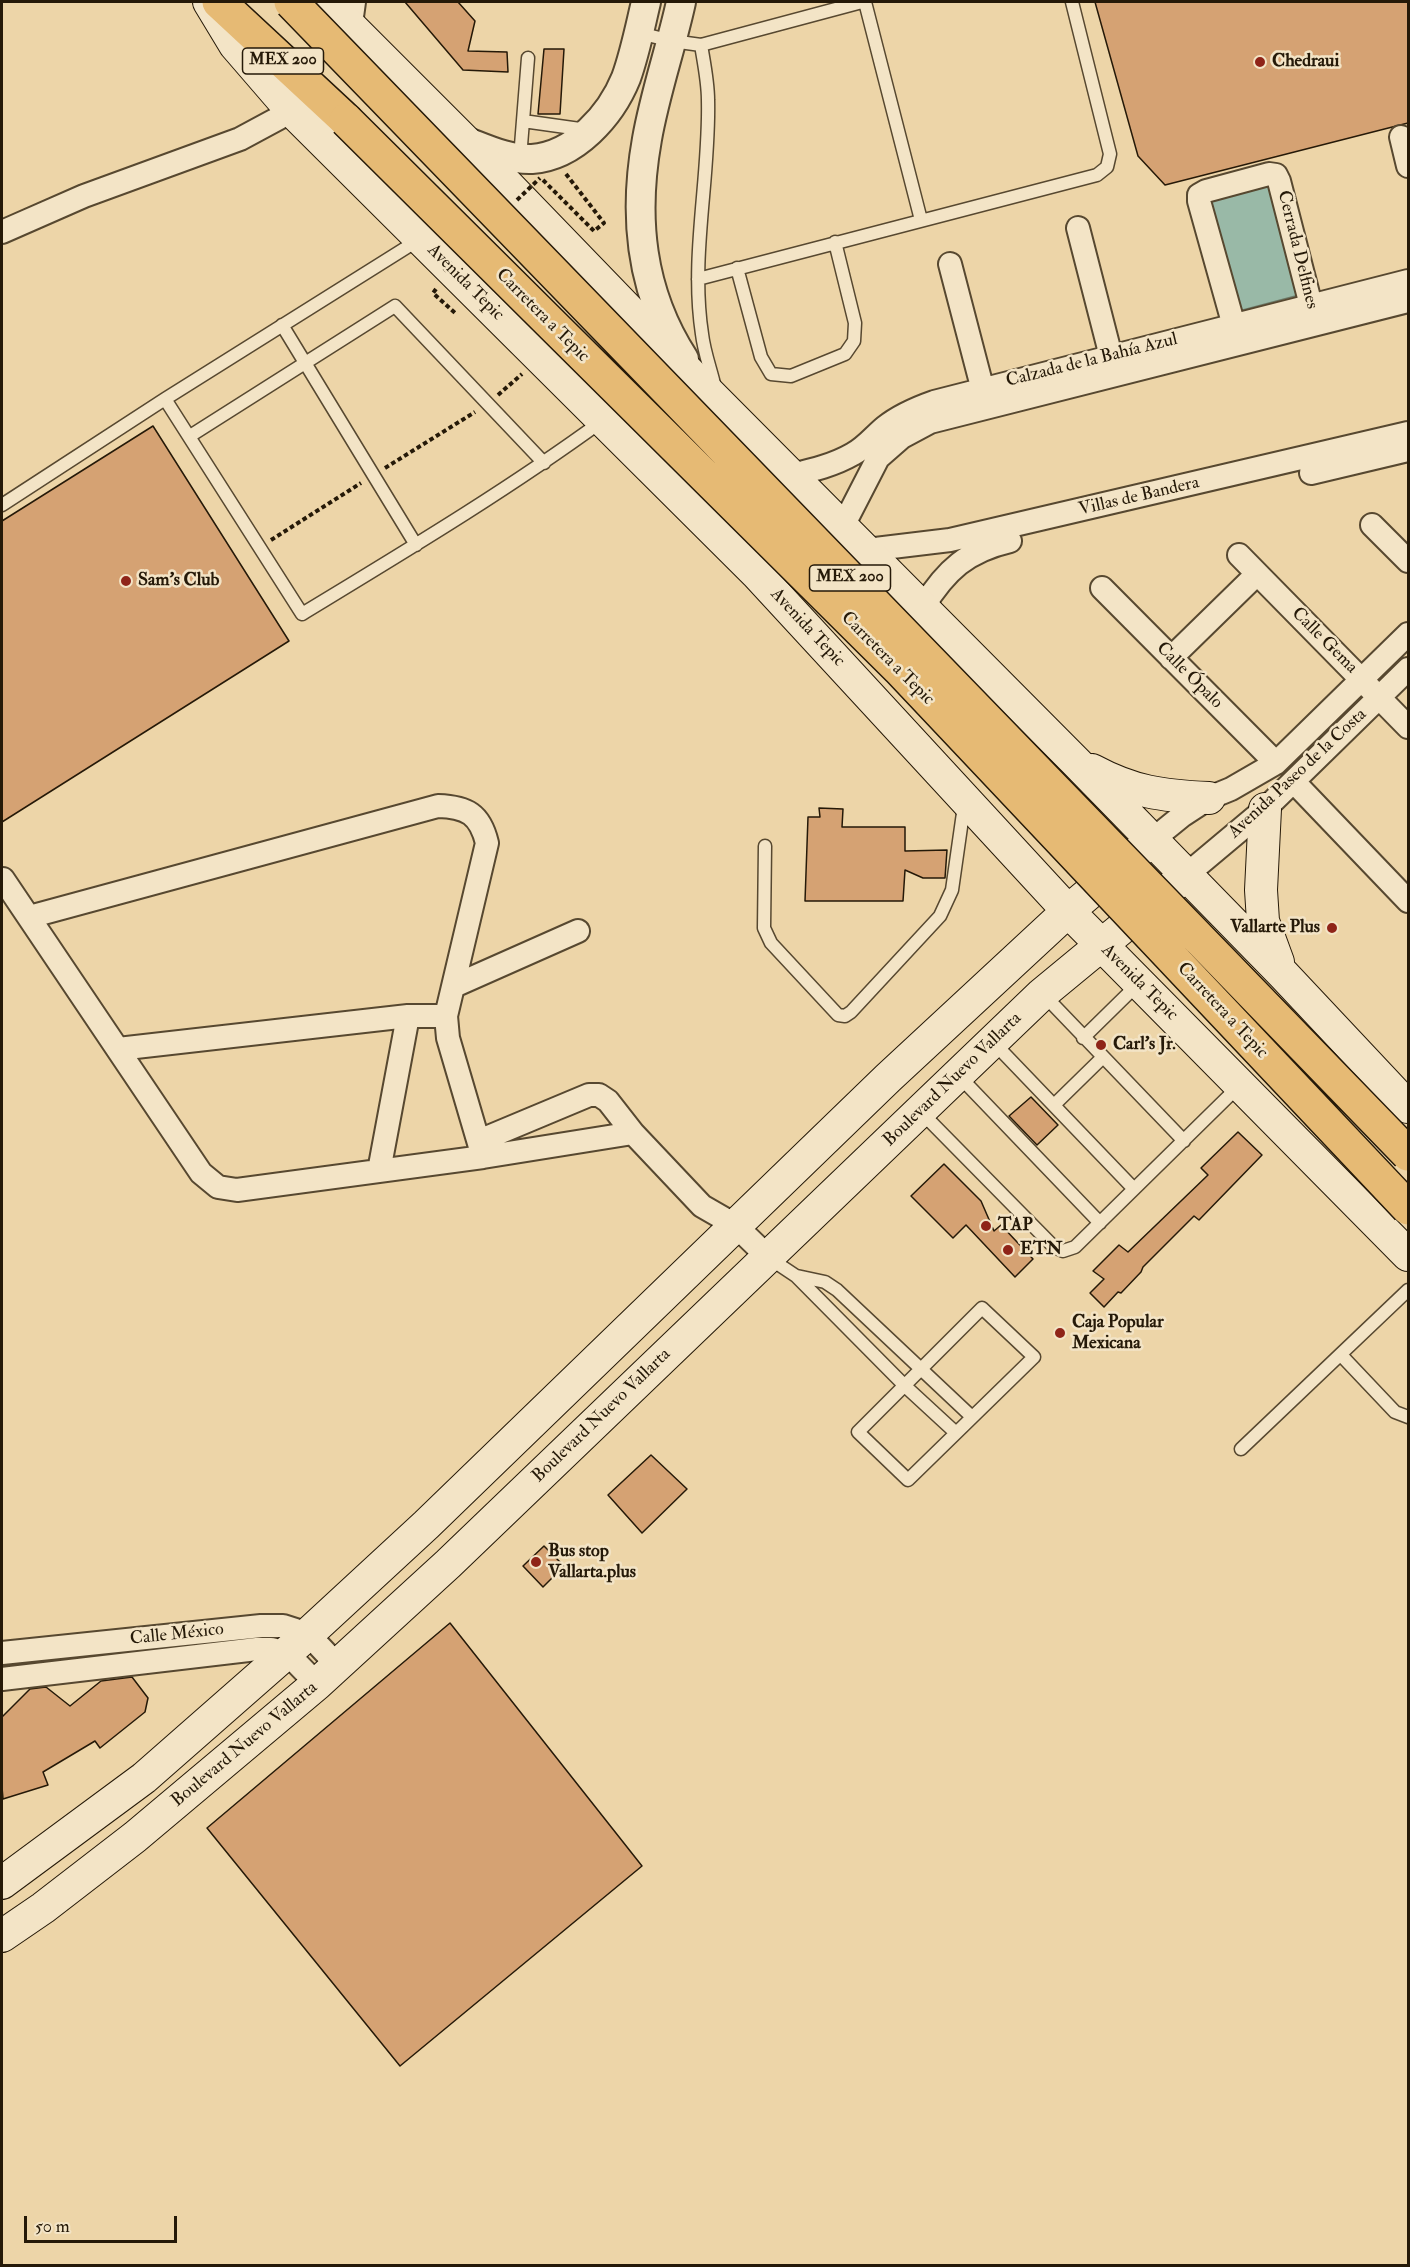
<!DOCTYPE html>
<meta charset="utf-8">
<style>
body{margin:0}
#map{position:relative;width:1410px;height:2267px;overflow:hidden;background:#edd5a8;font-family:"IM FELL Double Pica",serif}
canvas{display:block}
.frame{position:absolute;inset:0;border:3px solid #251908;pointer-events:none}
.scale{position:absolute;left:24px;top:2216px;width:153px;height:27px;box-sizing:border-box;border:3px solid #251908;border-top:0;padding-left:8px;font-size:18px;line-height:21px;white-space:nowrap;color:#251908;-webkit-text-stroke:4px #f3e4c6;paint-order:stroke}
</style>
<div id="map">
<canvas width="1410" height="2267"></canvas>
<div class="frame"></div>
<div class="scale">50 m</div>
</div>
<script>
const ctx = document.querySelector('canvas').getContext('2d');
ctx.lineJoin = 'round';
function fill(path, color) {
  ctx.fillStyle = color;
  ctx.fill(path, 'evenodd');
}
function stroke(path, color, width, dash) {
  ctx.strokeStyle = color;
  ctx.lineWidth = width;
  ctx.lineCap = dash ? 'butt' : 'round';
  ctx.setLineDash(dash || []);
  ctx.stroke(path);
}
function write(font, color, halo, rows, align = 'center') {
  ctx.font = font + ' "IM FELL Double Pica",serif';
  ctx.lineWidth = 5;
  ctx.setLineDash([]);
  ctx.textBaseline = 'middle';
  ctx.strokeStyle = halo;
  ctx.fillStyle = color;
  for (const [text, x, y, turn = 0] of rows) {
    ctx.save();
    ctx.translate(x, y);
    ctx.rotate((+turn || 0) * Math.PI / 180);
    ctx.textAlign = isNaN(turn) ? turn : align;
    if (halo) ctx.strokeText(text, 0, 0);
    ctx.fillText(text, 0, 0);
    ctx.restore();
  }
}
const water = new Path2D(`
 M1272,184L1303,294L1239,311L1208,200Z`);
const building = new Path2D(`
 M405,2H458L475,21L468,51L507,52L508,72L463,70Z
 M1095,2H1408V123L1165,185L1138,156Z
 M544,49H564L560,114H538Z
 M153,426L289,641L2,822V521Z
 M819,808L843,809L842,827H905V851L947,850L945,878H923L905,870L903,901H805L808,817H820Z
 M1031,1097L1058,1125L1037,1145L1009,1116Z
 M1238,1132L1262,1155L1199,1220L1194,1216L1143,1267L1141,1272L1121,1293L1118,1292L1104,1307L1090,1293L1104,1279L1093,1271L1119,1245L1128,1252L1208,1175L1201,1168Z
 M944,1164L981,1201L994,1231L1001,1225L1033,1259L1015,1277L966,1225L953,1238L911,1196Z
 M651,1455L687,1489L642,1533L608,1495Z
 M544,1546L564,1566L543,1587L523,1566Z
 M450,1623L642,1866L400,2066L207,1828Z
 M132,1677L148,1698L145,1712L100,1748L95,1741L43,1772L48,1785L3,1799L2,1787V1717L30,1689L46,1687L70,1706L101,1681Z`);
const path = new Path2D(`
 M543,180L594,231L604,223L566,174
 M436,289L433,293L455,313
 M498,395L522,374
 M385,468L475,412
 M271,540L361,483`);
const service = new Path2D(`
 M865,2L921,220
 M639,33L672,41L701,45L862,2
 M701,45C704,63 708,82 708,100C710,178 690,256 702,334C704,352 711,370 715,388
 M523,121L587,130
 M520,158L528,58
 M737,268L761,357L771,374L791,376L845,354L854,341L855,323L835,242
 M698,279L1097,175L1107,167L1110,154L1072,2
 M282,325L416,545
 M165,399L302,614C404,552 506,491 602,421
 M190,436L395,306L544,463
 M2,505L165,399L420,239
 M765,846L764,928L771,943L838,1015L845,1016L851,1012L940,916L952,890L964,806
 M1043,994L1184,1141
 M1083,1038L1138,984
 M993,1042L1134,1189
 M958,1075L1100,1223
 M1054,1105L1102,1058
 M921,1112L1054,1247L1063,1251L1075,1247L1239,1086
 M769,1258L796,1276L905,1386L956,1433
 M797,1276L825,1282L837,1290L972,1417
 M982,1308L1034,1357L908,1480L858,1432Z
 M1341,1355L1395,1412L1408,1417
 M1241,1449L1408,1290`);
const minor = new Path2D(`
 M351,24L354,2
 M1401,137L1408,166
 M1078,228L1115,372
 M2,232L84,196L240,139L292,111
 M950,264L986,402
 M1234,326L1199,201V195L1206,191L1269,174L1276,175L1279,181L1315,321
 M1311,473L1408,450
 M792,475C813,470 834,465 853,454C866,447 874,436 885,427C900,415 917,408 934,402L1408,281
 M1372,525L1408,561
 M843,526L878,458L902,437L930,422L1408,301
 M867,550L950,540L1408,433
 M1239,555L1408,727
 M1102,588L1276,763
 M923,607C946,570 967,551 1010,541
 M1171,658L1257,574
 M1294,782L1408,901
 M1151,841L1183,815L1209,798L1231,789L1276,763L1408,634
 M1185,876L1265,809L1408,669
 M3,879L201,1173L218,1187L237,1190L483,1157L633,1133
 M29,917L438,806C467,807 480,814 487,843L446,1016L448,1038L483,1157
 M454,986L578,931
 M118,1049L408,1016H446
 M479,1141L589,1095H599L608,1101L633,1133L702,1206L735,1225L768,1257
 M379,1171L408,1016
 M2,1653L261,1626H283L308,1634L338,1666
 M2,1679L257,1649H271L287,1653L317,1684`);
const tertiary = new Path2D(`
 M681,2C671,48 655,93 647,139C633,217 640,291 684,359
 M465,141C486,149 509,160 532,159C575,156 611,115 626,78C635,53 640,27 646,2`);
const secondary = new Path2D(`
 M209,2L235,45L292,111L757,574L1068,911L1408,1255
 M326,2L465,141L701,385L1076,762L1283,974L1408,1107
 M1092,770C1133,792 1162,796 1209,798
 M1265,809L1261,890L1263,921L1278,962
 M2,1883L144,1778L308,1634L426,1525L888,1078L1068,911L1151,841
 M2,1936L43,1908L135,1837L317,1684L448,1564L1042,994L1185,876`);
const trunk = new Path2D(`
 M219,2L346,120`);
const pathBridge = new Path2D(`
 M517,200L540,178
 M444,271L454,262`);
const trunkBridge = new Path2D(`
 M291,2L1408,1154
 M346,120L899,669L1408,1208`);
const markers = [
 [1260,62,6,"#8f2418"],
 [126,581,6,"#8f2418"],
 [1332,928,6,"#8f2418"],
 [1101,1045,6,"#8f2418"],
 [986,1226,6,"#8f2418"],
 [1008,1250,6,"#8f2418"],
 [1060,1333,6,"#8f2418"],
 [536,1562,6,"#8f2418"]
];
const shields = [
 [283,61,81],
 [850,578,81]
];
const shieldNames = [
 ["MEX 200",283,61],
 ["MEX 200",850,578]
];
const poiNames = [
 ["Chedraui",1272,62],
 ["Sam's Club",138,581],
 ["Vallarte Plus",1320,928,"right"],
 ["Carl's Jr.",1113,1045],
 ["TAP",998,1226],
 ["ETN",1020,1250],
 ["Caja Popular",1072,1323],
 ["Mexicana",1072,1344],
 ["Bus stop",548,1552],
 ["Vallarta.plus",548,1573]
];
const streetNames = [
 ["Cerrada Delfines",1297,250,76],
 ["Avenida Tepic",465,283,45],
 ["Carretera a Tepic",542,316,45],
 ["Calzada de la Bahía Azul",1092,361,-14],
 ["Villas de Bandera",1139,497,-13],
 ["Avenida Tepic",807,628,47],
 ["Calle Gema",1324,641,45],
 ["Carretera a Tepic",887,659,45],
 ["Calle Ópalo",1189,676,45],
 ["Avenida Paseo de la Costa",1298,774,-43],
 ["Avenida Tepic",1139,983,45],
 ["Carretera a Tepic",1222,1011,47],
 ["Boulevard Nuevo Vallarta",953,1080,-44],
 ["Boulevard Nuevo Vallarta",602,1416,-44],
 ["Calle México",177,1635,-6],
 ["Boulevard Nuevo Vallarta",245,1745,-40]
];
fill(water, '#99b9a7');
stroke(water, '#6b7967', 1.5);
fill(building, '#d5a273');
stroke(building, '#251908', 1.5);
stroke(service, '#574830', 15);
stroke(minor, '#574830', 26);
stroke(tertiary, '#574830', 32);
stroke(secondary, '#251908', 34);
stroke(trunk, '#251908', 36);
stroke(path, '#251908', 4, [4.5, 3]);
stroke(service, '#f3e4c6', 12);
stroke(minor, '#f3e4c6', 22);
stroke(tertiary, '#f3e4c6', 28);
stroke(secondary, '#f3e4c6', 32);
stroke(trunk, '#e6ba74', 33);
stroke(trunkBridge, '#251908', 36, []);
stroke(pathBridge, '#251908', 4, [4.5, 3]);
stroke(trunkBridge, '#e6ba74', 33);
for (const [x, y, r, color] of markers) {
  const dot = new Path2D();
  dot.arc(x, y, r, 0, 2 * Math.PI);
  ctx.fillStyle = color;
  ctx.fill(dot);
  stroke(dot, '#f3e4c6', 2);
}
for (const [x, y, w] of shields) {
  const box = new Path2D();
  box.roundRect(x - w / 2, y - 13, w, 26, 4.5);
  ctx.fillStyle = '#f3e4c6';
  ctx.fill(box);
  stroke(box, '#251908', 1.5);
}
write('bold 16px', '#251908', null, shieldNames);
write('bold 18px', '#251908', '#f3e4c6', poiNames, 'left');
write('18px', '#251908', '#f3e4c6', streetNames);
</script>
